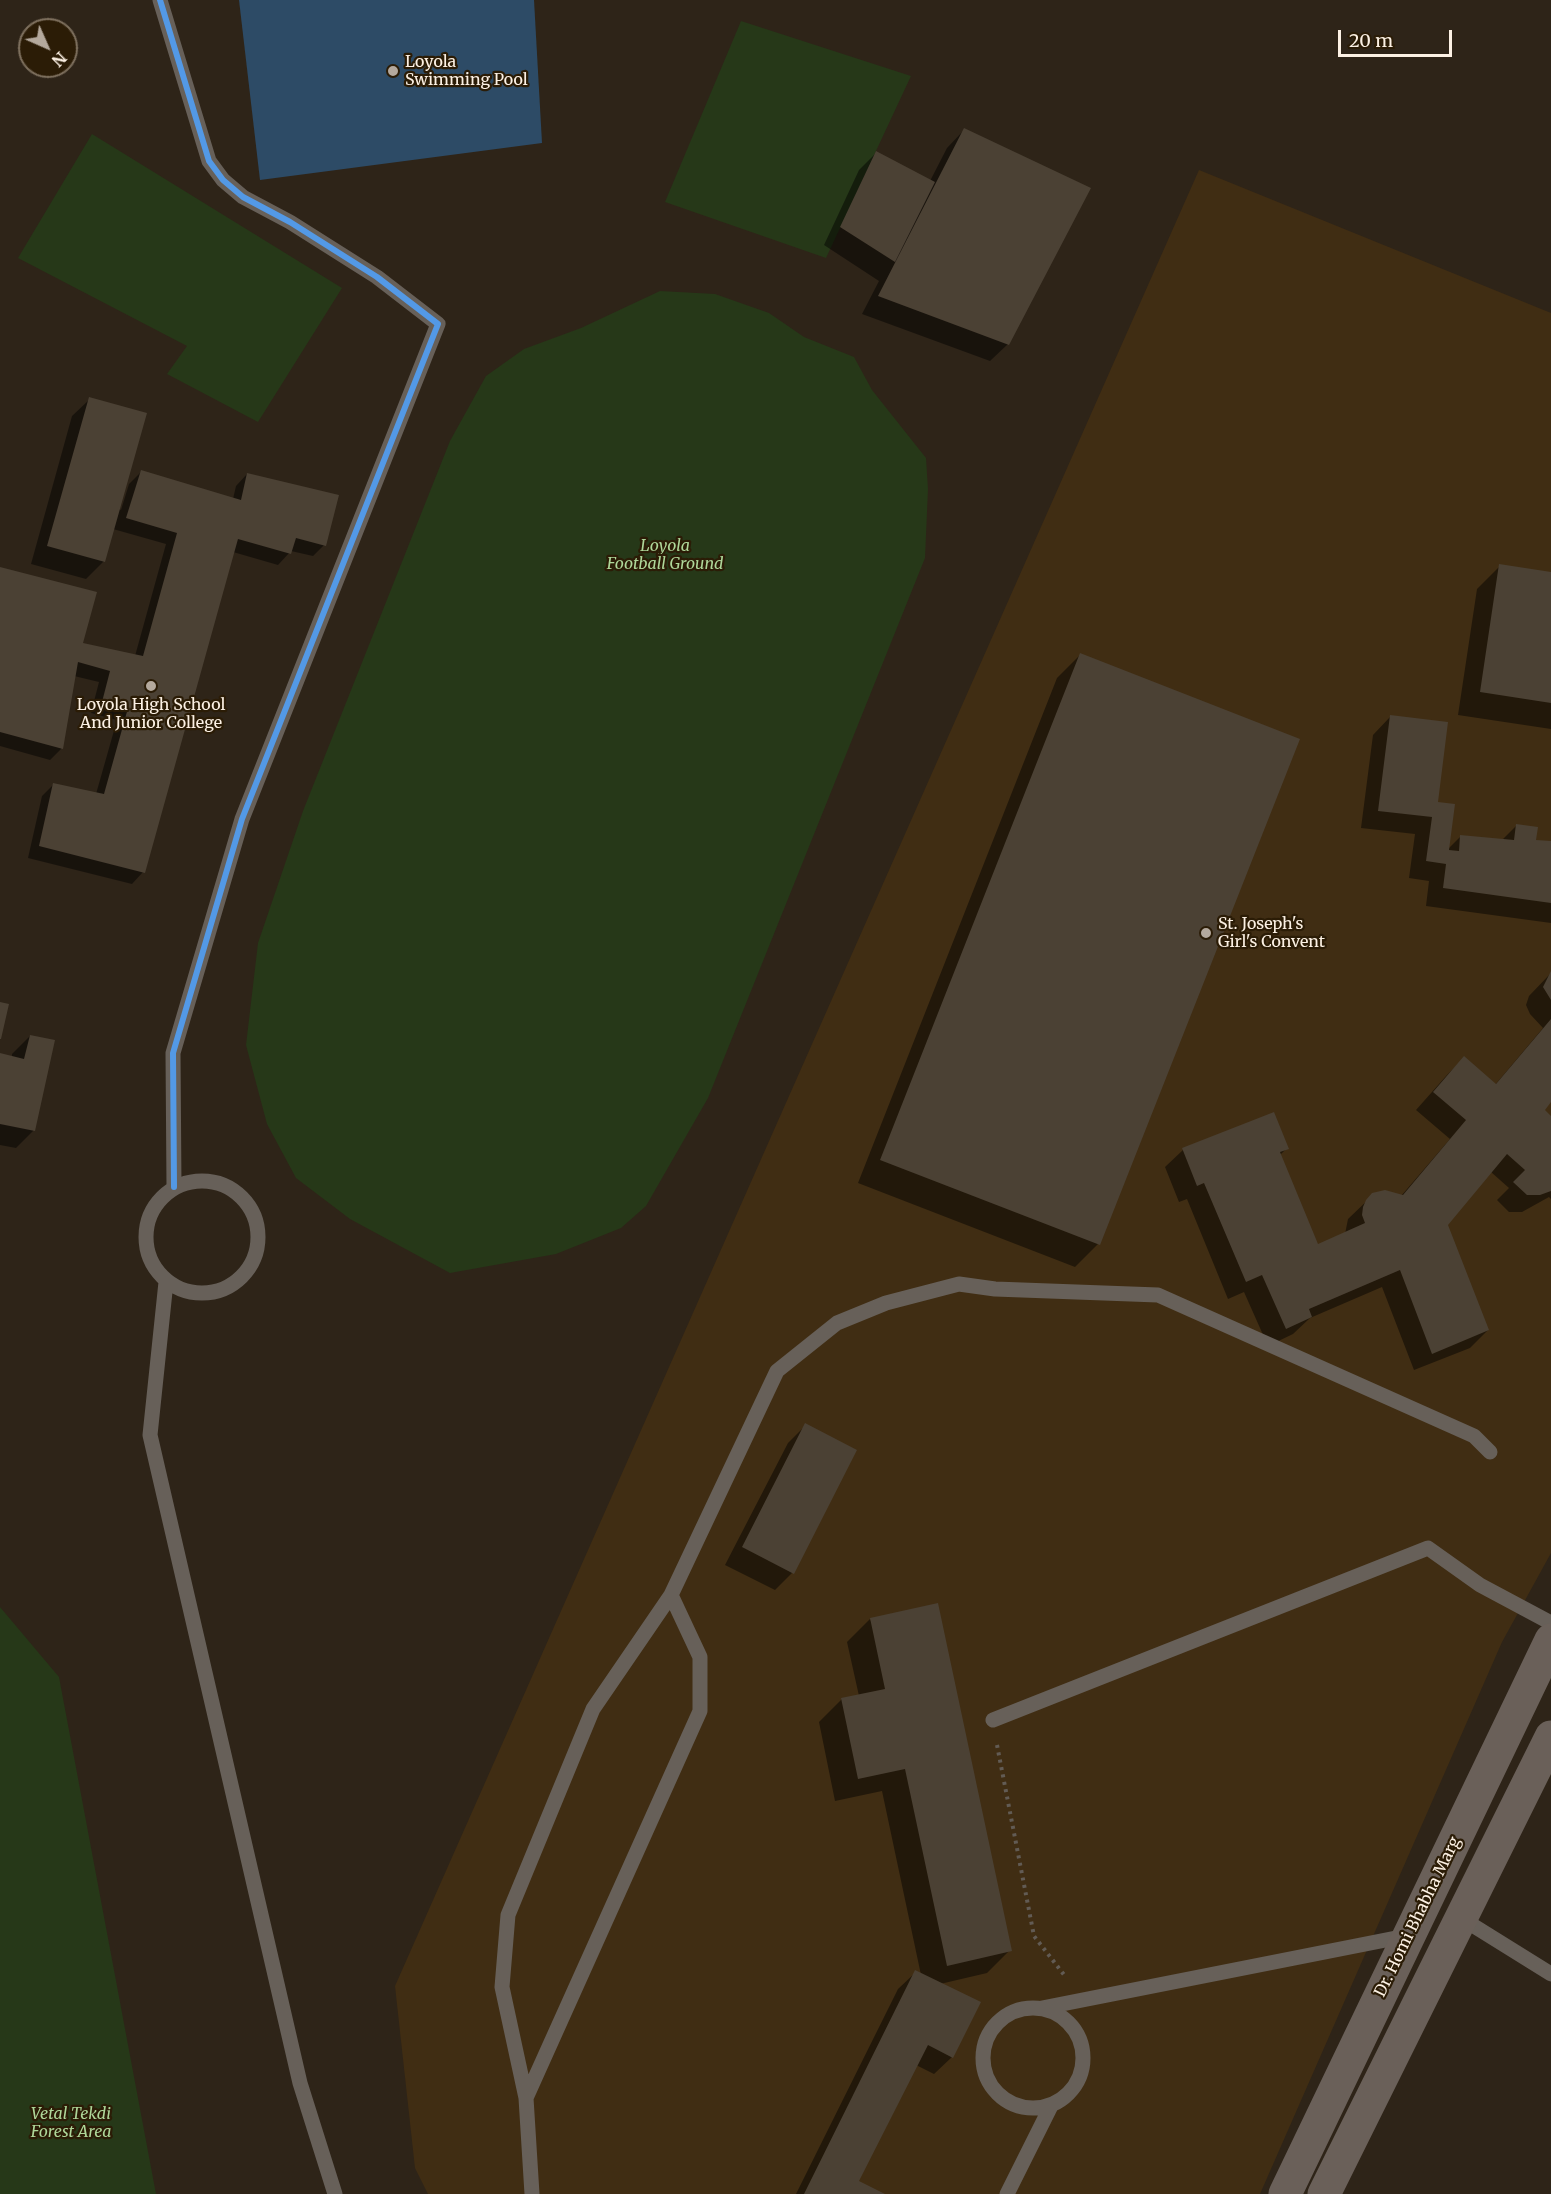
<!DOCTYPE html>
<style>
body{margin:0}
#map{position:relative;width:1551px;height:2194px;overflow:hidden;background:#2e2418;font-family:Merriweather,serif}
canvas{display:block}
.north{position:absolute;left:18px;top:18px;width:60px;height:60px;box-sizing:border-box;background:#2b1c06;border:2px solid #7f715f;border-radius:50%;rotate:135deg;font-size:16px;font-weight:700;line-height:24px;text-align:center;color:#fcf1e4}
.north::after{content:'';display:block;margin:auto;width:21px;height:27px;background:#b4a99d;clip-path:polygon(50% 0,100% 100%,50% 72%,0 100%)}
.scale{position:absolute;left:1338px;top:30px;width:114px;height:27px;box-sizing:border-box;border:3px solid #fcf1e4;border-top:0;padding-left:8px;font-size:18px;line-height:21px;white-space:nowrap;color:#fcf1e4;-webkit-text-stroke:4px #2b1c06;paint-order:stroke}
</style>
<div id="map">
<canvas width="1551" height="2194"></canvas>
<div class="north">N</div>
<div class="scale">20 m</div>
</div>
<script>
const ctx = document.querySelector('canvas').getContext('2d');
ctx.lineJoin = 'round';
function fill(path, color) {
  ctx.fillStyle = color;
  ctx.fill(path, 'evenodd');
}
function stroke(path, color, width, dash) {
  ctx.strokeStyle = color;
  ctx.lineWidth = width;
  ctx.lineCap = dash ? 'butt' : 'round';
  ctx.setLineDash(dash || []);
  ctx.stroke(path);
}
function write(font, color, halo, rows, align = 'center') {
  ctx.font = font + ' Merriweather,serif';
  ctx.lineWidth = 4.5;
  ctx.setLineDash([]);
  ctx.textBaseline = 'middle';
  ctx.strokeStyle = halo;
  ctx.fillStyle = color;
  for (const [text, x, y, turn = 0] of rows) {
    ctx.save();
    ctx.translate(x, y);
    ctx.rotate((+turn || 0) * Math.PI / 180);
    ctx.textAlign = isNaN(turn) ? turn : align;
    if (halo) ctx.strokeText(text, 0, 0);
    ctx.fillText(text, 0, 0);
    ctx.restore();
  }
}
const built = new Path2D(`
 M1199,170L1551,313V1553L1502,1642L1260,2194H428L415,2168L395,1986Z`);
const green = new Path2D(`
 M741,21L911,76L826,258L665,202Z
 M92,134L342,288L258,422L167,374L187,346L18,258Z
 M660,291L715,294L769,313L804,337L854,357L872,390L926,458L928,489L925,558L708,1098L646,1206L621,1228L556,1254L450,1273L350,1219L296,1178L267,1124L246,1045L258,943L303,811L450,441L486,376L524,349L581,328Z
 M0,1607L59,1677L156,2194H0Z`);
const water = new Path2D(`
 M239,0H534L542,143L260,180Z`);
const shadow = new Path2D(`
 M964,130L1008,344L990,361L862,314L879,281L824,245L859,170L876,153L930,181L947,148Z
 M90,399L119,509L121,510L129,484L141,472L233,499L236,486L247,474L324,545L313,556L291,551L278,565L233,552L143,872L132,884L28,858L42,796L54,784L96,794L117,720L91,713L99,682L74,676L61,749L50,760L0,746V568L81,644L135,656L166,544L113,529L104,561L86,579L31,564L72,416Z
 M1500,566L1551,573V729L1458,715L1477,589Z
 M1080,655L1098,1244L1075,1267L858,1183L1057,678Z
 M1390,717L1437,803L1447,850L1461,836L1502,840L1516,826L1535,841L1551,843V923L1426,906L1429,881L1409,878L1415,834L1361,828L1373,735Z
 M1551,973V1100L1542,1110L1551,1118V1199L1549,1197L1522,1212H1509L1497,1200L1509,1188L1491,1172L1446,1225L1488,1330L1470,1348L1414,1370L1382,1287L1310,1318L1293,1334L1268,1346L1244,1292L1228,1299L1187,1199L1179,1202L1165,1167L1183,1150L1287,1148L1280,1155L1318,1246L1345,1234L1348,1219L1373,1195L1401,1196L1450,1139L1416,1110L1447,1075L1464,1058L1495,1085L1543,1028L1530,1014L1526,1005L1529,996Z
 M30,1036L33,1131L16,1148L0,1145V1055L12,1058V1054Z
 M806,1425L792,1573L775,1590L725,1565L788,1443Z
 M870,1619L1010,1950L987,1973L940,1984L952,2057L934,2074L916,2065L857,2182L882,2194H796L898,1989L916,1972L921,1975L882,1791L835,1801L819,1722L842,1699L859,1696L847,1642Z`);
const building = new Path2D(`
 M964,128L1091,188L1009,345L878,296Z
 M876,151L935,182L895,262L840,227Z
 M89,397L147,413L105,562L47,546Z
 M141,470L241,500L247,473L339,495L326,546L296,538L291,554L238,539L145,873L39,846L53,783L104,794L128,708L102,702L110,671L78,662L63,749L0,732V567L97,592L83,643L143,656L177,533L126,518Z
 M1499,564L1551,572V703L1480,692Z
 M1080,653L1300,739L1100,1245L880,1160Z
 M1390,715L1448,722L1438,802L1455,804L1449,850L1459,851L1460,835L1514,840L1516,824L1538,827L1536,840L1551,841V903L1443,888L1446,864L1426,861L1432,817L1378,811Z
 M1551,971V1000L1543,987Z
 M0,1002L9,1004L1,1039H0Z
 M1551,1019V1102L1545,1110L1551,1116V1191L1540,1195H1527L1513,1182L1525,1170L1507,1154L1448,1225L1489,1330L1432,1354L1400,1270L1309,1309L1312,1317L1286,1329L1262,1275L1246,1282L1204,1183L1197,1186L1182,1148L1274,1112L1289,1149L1280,1152L1318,1244L1365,1223L1362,1215L1363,1207L1366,1200L1372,1193L1385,1190L1403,1195L1466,1120L1433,1092L1464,1056L1496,1084Z
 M30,1035L55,1040L35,1131L0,1124V1053L24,1059Z
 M805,1423L857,1450L794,1574L742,1547Z
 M938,1603L1012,1951L947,1966L905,1769L858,1779L841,1698L885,1689L870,1618Z
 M915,1970L981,2002L953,2058L928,2045L859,2181L885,2194H804Z`);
const path = new Path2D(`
 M997,1745L1034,1936L1065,1976`);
const lane = new Path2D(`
 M160,0L209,161L223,180L243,197L290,222L377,277L438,324L242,819L173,1053L174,1187
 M146 1237a56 56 0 1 1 112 0a56 56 0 1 1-112 0Z
 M166,1282L150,1435L300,2083L335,2194
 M993,1720L1428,1548L1480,1585L1551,1623
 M1461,1918L1551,1974
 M1042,2008L1406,1936
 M983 2058a50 50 0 1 1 100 0a50 50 0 1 1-100 0Z
 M526,2098L700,1711V1657L671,1595
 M532,2194L526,2098L502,1987L508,1915L593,1709L671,1595L777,1371L837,1323L886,1303L959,1284L995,1289L1158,1295L1474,1436L1490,1452
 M1007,2194L1052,2104`);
const secondary = new Path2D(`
 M1285,2194L1551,1640
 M1324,2194L1551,1737`);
const cycleway = new Path2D(`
 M160,0L209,161L223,180L243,197L290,222L377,277L438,324L242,819L173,1053L174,1187`);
const markers = [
 [393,71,6,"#b4a99d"],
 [151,686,6,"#b4a99d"],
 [1206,933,6,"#b4a99d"]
];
const poiNames = [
 ["Loyola",405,62],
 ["Swimming Pool",405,80],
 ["Loyola High School",151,705,"center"],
 ["And Junior College",151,723,"center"],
 ["St. Joseph's",1218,924],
 ["Girl's Convent",1218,942]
];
const parkNames = [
 ["Loyola",665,546],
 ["Football Ground",665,564],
 ["Vetal Tekdi",71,2114],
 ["Forest Area",71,2132]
];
const streetNames = [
 ["Dr. Homi Bhabha Marg",1418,1917,-64]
];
fill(built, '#402d13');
fill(green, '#263818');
fill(water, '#2d4b66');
fill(shadow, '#0007');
fill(building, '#4b4134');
stroke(path, '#625b54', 4, [3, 4.5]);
stroke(lane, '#676059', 15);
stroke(secondary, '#6a6059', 33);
stroke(cycleway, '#5399e6', 6);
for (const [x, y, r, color] of markers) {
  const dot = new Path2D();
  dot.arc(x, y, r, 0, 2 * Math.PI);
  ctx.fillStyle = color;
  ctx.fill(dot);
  stroke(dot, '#2b1c06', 2);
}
write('16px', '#fcf1e4', '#2b1c06', poiNames, 'left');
write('italic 16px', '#aed799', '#2b1c06', parkNames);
write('16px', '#fcf1e4', '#2b1c06', streetNames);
</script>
